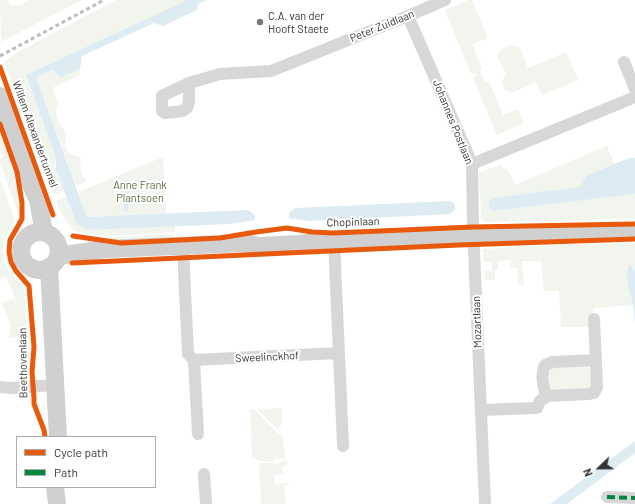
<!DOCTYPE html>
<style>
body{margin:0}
#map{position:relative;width:635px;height:504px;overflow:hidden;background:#fff;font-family:Barlow,sans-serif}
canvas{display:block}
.legend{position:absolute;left:16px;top:436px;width:140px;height:52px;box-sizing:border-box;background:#fff;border:1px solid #adadad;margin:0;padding:5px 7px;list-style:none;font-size:12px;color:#333}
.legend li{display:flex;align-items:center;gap:8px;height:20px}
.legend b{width:20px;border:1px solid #adadad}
.north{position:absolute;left:579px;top:448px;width:40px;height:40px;-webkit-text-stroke:3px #fff;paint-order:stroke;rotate:248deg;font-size:11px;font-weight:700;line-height:16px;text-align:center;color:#333}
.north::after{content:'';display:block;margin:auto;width:14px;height:18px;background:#333;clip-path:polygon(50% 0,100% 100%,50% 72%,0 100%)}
</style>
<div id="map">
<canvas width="635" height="504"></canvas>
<ul class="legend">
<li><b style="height:5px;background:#e8590c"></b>Cycle path</li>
<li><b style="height:5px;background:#00873e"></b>Path</li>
</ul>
<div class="north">N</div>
</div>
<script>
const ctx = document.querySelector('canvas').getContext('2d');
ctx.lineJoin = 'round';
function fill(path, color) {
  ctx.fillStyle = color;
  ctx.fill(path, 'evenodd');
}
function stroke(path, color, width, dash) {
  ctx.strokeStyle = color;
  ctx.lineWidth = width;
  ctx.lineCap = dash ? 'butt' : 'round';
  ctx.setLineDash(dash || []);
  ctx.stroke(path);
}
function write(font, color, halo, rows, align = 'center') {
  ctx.font = font + ' Barlow,sans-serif';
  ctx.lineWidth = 4;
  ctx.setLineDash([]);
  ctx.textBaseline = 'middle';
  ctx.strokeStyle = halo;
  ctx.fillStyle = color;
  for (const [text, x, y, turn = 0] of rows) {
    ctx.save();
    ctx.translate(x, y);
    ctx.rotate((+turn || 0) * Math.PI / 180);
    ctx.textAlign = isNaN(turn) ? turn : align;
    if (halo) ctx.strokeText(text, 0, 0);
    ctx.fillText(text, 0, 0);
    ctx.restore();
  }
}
const green = new Path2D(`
 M0,0H7L10,5L19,6L28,0H82L1,42Z
 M116,0H187L26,75L56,158L55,169L57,172L64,191L54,195L4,62L16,53Z
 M468,0H472L487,36L486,39L472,44L482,68L480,71L485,82L490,84L503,115L518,109L524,123L497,135L473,78L477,76L475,73L471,74L445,10Z
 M512,45L520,48L528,68L566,52L578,80L542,95L536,82L512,93L505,90L502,82L506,73L497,57L500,50Z
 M80,69V75L54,87L53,90L58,104L56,112L59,124L63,128L66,134L65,144L68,153L80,157L81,173L87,182L76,186L36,77L52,70L61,77Z
 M0,131C10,158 19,185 20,214H18L0,163V158L3,157L0,149Z
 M607,146L614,164L587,175L580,187L492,198L490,210L494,211L635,194V219L484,222L481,219L479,173L501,164L504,169L507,168L515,185Z
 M163,157L166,214L89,217L86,215L78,192Z
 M0,179L14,218C13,227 6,233 4,241C1,253 4,266 12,274C16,280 21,283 24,289L27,336L9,338L11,326L2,303L15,298L6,276L0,278Z
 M67,197C72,213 72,220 87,230L175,226V232C151,233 97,240 76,231C67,226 59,210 56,201Z
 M175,234L171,239L122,241L100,238Z
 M635,243V272L631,265C624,285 630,287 633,305L593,308L590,325L588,327H561L559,291H544L541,261H522L524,285H518L517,268L510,267V260L498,261V270H495V280H485L484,271H492V262H484L483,249L571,244Z
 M586,365L590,369L592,387L588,391L550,390L549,370L552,366Z
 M282,408V424L278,430L257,409Z
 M250,409H255L269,425L283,437L285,458L281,459L276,458L273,461H259L252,456Z
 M286,460L288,464L283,466V474L274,475L275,485L288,483L289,485H284L286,504H261L259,463H273L277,464Z`);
const water = new Path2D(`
 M187,0H207L198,4L197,10L163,26L154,23L82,56L80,69L61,77L52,70L36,77L86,215L89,217L248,210L255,215V220L229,224L87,230L77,224L75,220L57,172L56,171V158L26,75Z
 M629,158H635V194L494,211L490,210L488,202L492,198L580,187L587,175Z
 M126,180L133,182L132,184L129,186L128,210L126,212L124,210L125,187L121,186L120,183V181Z
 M451,201C457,205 456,211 450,214L309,221L289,218V213L295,208Z
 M629,265H631L635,272V323C634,315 634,305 631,297C628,286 625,276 629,265Z
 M635,441V453L567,504H550Z`);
const street = new Path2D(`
 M408,16L472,164L473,227L485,504
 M624,62L635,89
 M189,83V101L187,108L182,111L165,113L162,111V96L189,83L220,74L271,71L408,16L445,0
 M472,164L635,97
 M334,240L343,446
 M183,247L188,354L194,360L198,434
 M194,360L339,353
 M0,387L10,388L55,385
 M547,396C542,387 541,373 545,365L552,362L596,360
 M481,410L537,408L540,401L547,396L588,394L594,393L597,387L594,319
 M204,474L206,504
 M607,497L635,498`);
const secondary = new Path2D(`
 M0,96L23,160L30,183L38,200L44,232
 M21 251a19 19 0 1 1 38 0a19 19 0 1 1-38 0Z
 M58,256L106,249L245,243L259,246L299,244L334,240L473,234L635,231
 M49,267L58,437
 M55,487L57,504`);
const rail = new Path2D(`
 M0,56L104,0`);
const quiet = new Path2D(`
 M607,497L635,498`);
const cycleway = new Path2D(`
 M0,67L53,215
 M0,124L17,172L22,203V219L10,240L9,252L11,262L16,271L29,286L34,347L32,372L34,398V404L44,430L45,437
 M73,236L121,243L220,238L256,232L287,228L312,232L333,233L473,227L635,224
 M72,263L459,245L635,239`);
const markers = [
 [260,22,4,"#7a7a7a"]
];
const poiNames = [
 ["C.A. van der",268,16],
 ["Hooft Staete",268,29]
];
const streetNames = [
 ["Peter Zuidlaan",382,26,-22],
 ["Johannes Postlaan",453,122,68],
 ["Willem Alexandertunnel",35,134,70],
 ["Chopinlaan",353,222,-2],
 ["Mozartlaan",477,322,-92],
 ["Sweelinckhof",267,357,-3],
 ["Beethovenlaan",23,363,-91]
];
const parkNames = [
 ["Anne Frank",140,185],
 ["Plantsoen",140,198]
];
fill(green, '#f1f5ed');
fill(water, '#ddebf3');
stroke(street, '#d7d7d7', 12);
stroke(secondary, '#d0d0d0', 18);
stroke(rail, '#bebebe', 3, [4, 3]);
stroke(quiet, '#00873e', 4, [8, 4]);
stroke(cycleway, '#e8590c', 5);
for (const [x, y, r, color] of markers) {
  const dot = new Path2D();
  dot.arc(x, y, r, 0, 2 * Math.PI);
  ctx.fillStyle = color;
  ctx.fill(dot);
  stroke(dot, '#fff', 1.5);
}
write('11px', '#333', '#fff', poiNames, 'left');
write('11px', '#333', '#fff', streetNames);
write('11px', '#56703f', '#fff', parkNames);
</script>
